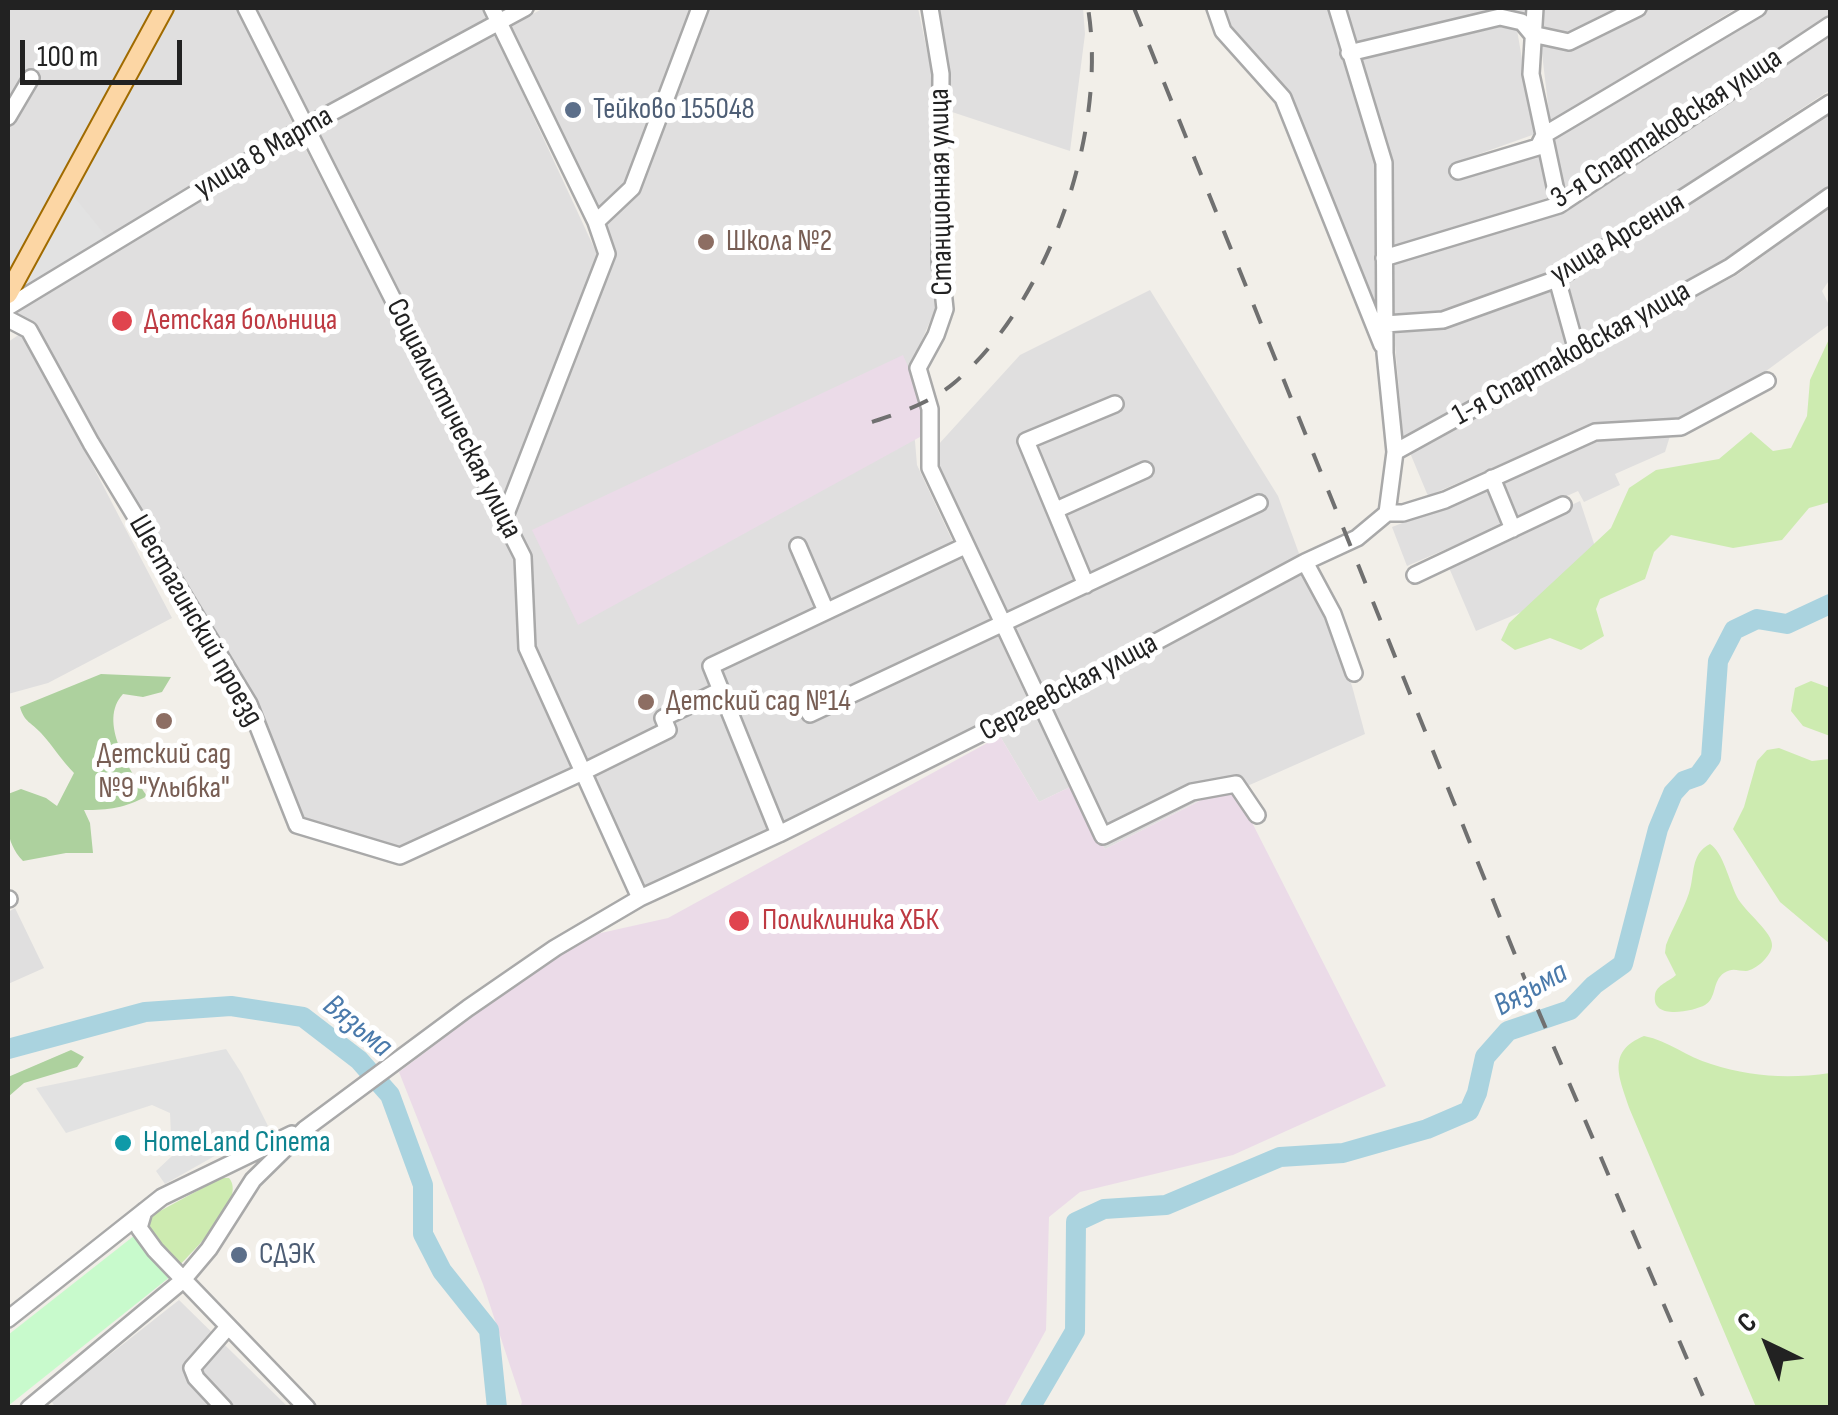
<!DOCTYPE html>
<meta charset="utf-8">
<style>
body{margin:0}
#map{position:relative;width:1838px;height:1415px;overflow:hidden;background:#f2efe9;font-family:"Sofia Sans Condensed",sans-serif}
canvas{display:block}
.frame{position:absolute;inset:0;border:10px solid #222;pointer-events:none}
.north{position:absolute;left:1718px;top:1295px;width:100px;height:100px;-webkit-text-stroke:8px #fff;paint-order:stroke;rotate:317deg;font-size:28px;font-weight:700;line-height:40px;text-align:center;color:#222}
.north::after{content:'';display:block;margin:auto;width:35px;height:45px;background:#222;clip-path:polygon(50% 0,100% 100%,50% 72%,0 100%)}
.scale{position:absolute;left:20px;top:40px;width:162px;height:45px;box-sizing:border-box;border:5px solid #222;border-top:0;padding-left:12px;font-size:30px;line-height:35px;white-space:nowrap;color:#222;-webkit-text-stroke:8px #fff;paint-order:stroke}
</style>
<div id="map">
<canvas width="1838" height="1415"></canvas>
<div class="frame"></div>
<div class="north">С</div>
<div class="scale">100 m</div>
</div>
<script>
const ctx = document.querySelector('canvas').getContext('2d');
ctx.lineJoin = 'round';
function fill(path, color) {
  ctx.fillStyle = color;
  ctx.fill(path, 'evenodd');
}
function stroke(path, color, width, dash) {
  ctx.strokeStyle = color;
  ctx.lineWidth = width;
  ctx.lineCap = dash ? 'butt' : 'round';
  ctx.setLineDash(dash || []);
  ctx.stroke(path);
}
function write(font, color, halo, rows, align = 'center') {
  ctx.font = font + ' "Sofia Sans Condensed",sans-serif';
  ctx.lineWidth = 10;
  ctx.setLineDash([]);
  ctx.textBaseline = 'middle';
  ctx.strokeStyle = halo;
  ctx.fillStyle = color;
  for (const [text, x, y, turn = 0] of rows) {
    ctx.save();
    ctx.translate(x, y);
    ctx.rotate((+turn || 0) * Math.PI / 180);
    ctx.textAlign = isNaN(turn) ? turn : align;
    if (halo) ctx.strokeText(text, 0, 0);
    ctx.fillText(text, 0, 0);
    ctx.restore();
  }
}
const residential = new Path2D(`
 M8,8H154L8,276Z
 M174,8H236L293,124L21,289Z
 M256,8H481L487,18L309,115Z
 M544,8H692L625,183L599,208L510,26Z
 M710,8H918L932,75L936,308L909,369L917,465L953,542L707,658L702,666L709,685L658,711L657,725L588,760L535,646L532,555L514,519L615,257L606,225L640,191Z
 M937,8H1083L1085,34L1070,151L952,112Z
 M1224,8H1330L1375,164L1376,305L1291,95L1231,26Z
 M1345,8H1526L1525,13L1498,9L1355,42Z
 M1544,8H1617L1568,33L1542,27Z
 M1652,8H1737L1550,121L1541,45L1567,51Z
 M1768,8H1830V15L1565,190L1554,140Z
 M1500,27L1517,30L1535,134L1454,163L1449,172L1459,180L1539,156L1548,198L1393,246V161L1360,59Z
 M495,34L597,254L503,498L317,131Z
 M1830,37V90L1554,271L1442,311L1394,315L1393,264L1563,213Z
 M1830,112V186L1725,260L1583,338L1568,283Z
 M301,140L515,559L518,650L572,769L395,862L302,828L255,712L212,646L37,326L15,313Z
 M1830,207V279L1822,291L1830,307V324L1762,374L1679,418L1593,424L1428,496L1408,448L1737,275Z
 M1150,290L1278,496L1301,559L1040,695L934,469L938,445L1020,355Z
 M1551,291L1567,347L1403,437L1394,333L1446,328Z
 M23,332L172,618L48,683L8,694V342Z
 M1670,436L1665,452L1615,474L1620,485L1584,502L1578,491L1518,518L1503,483L1597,441Z
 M1487,490L1502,525L1407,566L1392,527Z
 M1580,501L1605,577L1476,631L1450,570L1451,561Z
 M961,558L991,620L807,705L802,717L814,722L998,636L1028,700L784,822L722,670Z
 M1306,569L1352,686L1365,734L1236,791L1220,790L1105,849L1091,829L1070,787L1039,802L1000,736Z
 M716,702L768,830L645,887L595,776L671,738L674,722Z
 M15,908L44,968L8,984V912Z
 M179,1300L288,1407L56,1408L51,1401Z`);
const industrial = new Path2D(`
 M903,355L920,394V437L578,625L532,530Z
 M1000,736L1039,802L1070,787L1091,829L1105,849L1221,790L1236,791L1386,1086L1233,1155L1080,1192L1049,1217L1046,1330L1004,1407L520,1408L522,1402L483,1284L399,1072L563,948L592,935L668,918Z`);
const grass = new Path2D(`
 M1830,337V502L1809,508L1782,540L1733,548L1671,535L1654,552L1645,579L1600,599L1596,609L1604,636L1581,650L1550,638L1515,650L1501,640L1509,623L1611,528L1629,488L1656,470L1719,459L1751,432L1773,451L1791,448L1807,416L1810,380Z
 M1811,681L1830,688V736L1803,726L1791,711L1795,688Z
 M1779,748L1812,761L1830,759V944L1780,902L1733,829L1744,807L1757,761L1767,750Z
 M1710,844C1723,852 1729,881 1737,897C1744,911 1774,933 1772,946C1771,956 1756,970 1746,971C1737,971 1733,967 1724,973C1712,981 1717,998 1705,1005C1694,1011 1651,1021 1655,995C1656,985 1670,981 1676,975L1665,953L1666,945C1673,927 1683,911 1689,893C1695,875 1690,854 1710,844Z
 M1644,1036C1669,1041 1687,1057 1711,1064C1751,1077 1789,1079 1830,1073V1407H1756L1630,1110C1620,1079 1605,1052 1644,1036Z
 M221,1178H229C247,1199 195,1249 179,1266L145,1232L149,1217Z`);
const forest = new Path2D(`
 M101,674L171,677L162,692L143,697L123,694C97,722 130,770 147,796C125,808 109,810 84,810L90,823L93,853H66L23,861C4,841 7,819 8,794L21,789L46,798L57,806L74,773C62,761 53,746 41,733C32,723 24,722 20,707Z
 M71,1050L84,1057L77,1067L24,1083L8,1097V1077Z`);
const park = new Path2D(`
 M135,1235L171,1276L8,1406V1335Z`);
const parking = new Path2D(`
 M72,194L107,237L22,287Z
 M226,1049L242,1074L268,1126L165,1184L156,1171L172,1156L170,1113L152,1105L66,1133L36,1088Z`);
const river = new Path2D(`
 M8,1049L145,1012L231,1006L303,1017L359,1060L390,1095L423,1185V1234L442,1271L489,1330L497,1408
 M1030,1408L1075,1331L1076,1222L1104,1209L1166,1205L1280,1157L1343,1153L1427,1129L1469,1111L1477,1093L1485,1057L1508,1031L1570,1010L1594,985L1623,964L1658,829L1673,793L1684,781L1698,776L1711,758L1718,661L1734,630L1757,619L1787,624L1830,604`);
const minor = new Path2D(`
 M246,8L523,557L527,648L640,898
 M492,8L596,222
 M930,8L941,74L940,262L945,309L936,335L918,368L930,409V468L1103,836L1192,792L1236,784L1257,815
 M1215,8L1223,31L1283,98L1382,345
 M1337,8L1384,163L1385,353L1395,452
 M1535,8L1531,74L1559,205
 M1349,53L1500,17L1522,22L1532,34L1569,42L1638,8
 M8,117L31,78
 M1458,171L1538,147L1544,135L1758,8
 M1384,258L1559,205L1830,25
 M1557,279L1577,351
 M8,307L305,127L525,8
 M8,319L29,330L91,443L249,704L297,825L400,856L583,772L668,730L663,718L721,690
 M1385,324L1443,320L1557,279L1830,103
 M1492,478L1513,529
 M1056,510L1145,470
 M1387,513H1403L1445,500L1595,432L1681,427L1767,381
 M504,519L607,254L596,222L632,188L700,8
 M798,546L826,611
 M1305,562L1333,614L1354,673
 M1415,575L1563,505
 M1086,585L1026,441L1115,404
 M810,714L1259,503
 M779,834L711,666L965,546
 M8,899H9
 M144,1211L139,1228L155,1250L307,1408
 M8,1319L162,1197L292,1134
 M29,1408L182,1281L209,1249L253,1180L305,1129L468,1008L555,948L640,898L779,834L1040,704L1305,562L1357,538L1387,513L1395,452L1730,267L1830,196
 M224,1408L196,1378L192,1368L228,1327`);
const major = new Path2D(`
 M8,294L164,8`);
const rail = new Path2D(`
 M1134,8L1526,982L1708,1408
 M872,422C902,412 930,403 954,383C1050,302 1108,129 1088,8`);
const markers = [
 [573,110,10,"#5c6f8a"],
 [706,242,10,"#8d6e63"],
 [122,321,12,"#e0444e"],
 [646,702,10,"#8d6e63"],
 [164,721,10,"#8d6e63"],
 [739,921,12,"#e0444e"],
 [123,1143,10,"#0f9aa8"],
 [239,1255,10,"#5c6f8a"]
];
const serviceNames = [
 ["Тейково 155048",593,110],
 ["СДЭК",259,1255]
];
const streetNames = [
 ["3-я Спартаковская улица",1667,129,-33],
 ["улица 8 Марта",264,153,-30],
 ["Станционная улица",942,192,-91],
 ["улица Арсения",1618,239,-31],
 ["1-я Спартаковская улица",1572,354,-29],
 ["Социалистическая улица",453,419,63],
 ["Шестагинский проезд",195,621,60],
 ["Сергеевская улица",1069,688,-28]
];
const educationNames = [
 ["Школа №2",726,242],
 ["Детский сад №14",666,702],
 ["Детский сад",164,755,"center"],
 ["№9 \"Улыбка\"",164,789,"center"]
];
const healthNames = [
 ["Детская больница",144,321],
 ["Поликлиника ХБК",762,921]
];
const cultureNames = [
 ["HomeLand Cinema",143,1143]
];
const waterNames = [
 ["Вязьма",1531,990,-29],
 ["Вязьма",357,1027,39]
];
fill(residential, '#e0dfdf');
fill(industrial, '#ebdbe8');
fill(grass, '#cdebb0');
fill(forest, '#add19e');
fill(park, '#c8facc');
fill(parking, '#e2e2e2');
stroke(river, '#aad3df', 20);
stroke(minor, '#a9a9a9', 20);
stroke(major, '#a06b00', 22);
stroke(minor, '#fff', 15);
stroke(major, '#fcd6a4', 18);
stroke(rail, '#707070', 4, [20, 20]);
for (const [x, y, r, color] of markers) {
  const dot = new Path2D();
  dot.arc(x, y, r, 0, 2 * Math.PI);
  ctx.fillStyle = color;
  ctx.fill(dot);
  stroke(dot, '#fff', 4);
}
write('30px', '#4e5e75', '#fff', serviceNames, 'left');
write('30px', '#222', '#fff', streetNames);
write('30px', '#785e54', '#fff', educationNames, 'left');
write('30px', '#be3a42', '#fff', healthNames, 'left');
write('30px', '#0d838f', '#fff', cultureNames, 'left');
write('italic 32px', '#4a7aab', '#fff', waterNames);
</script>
